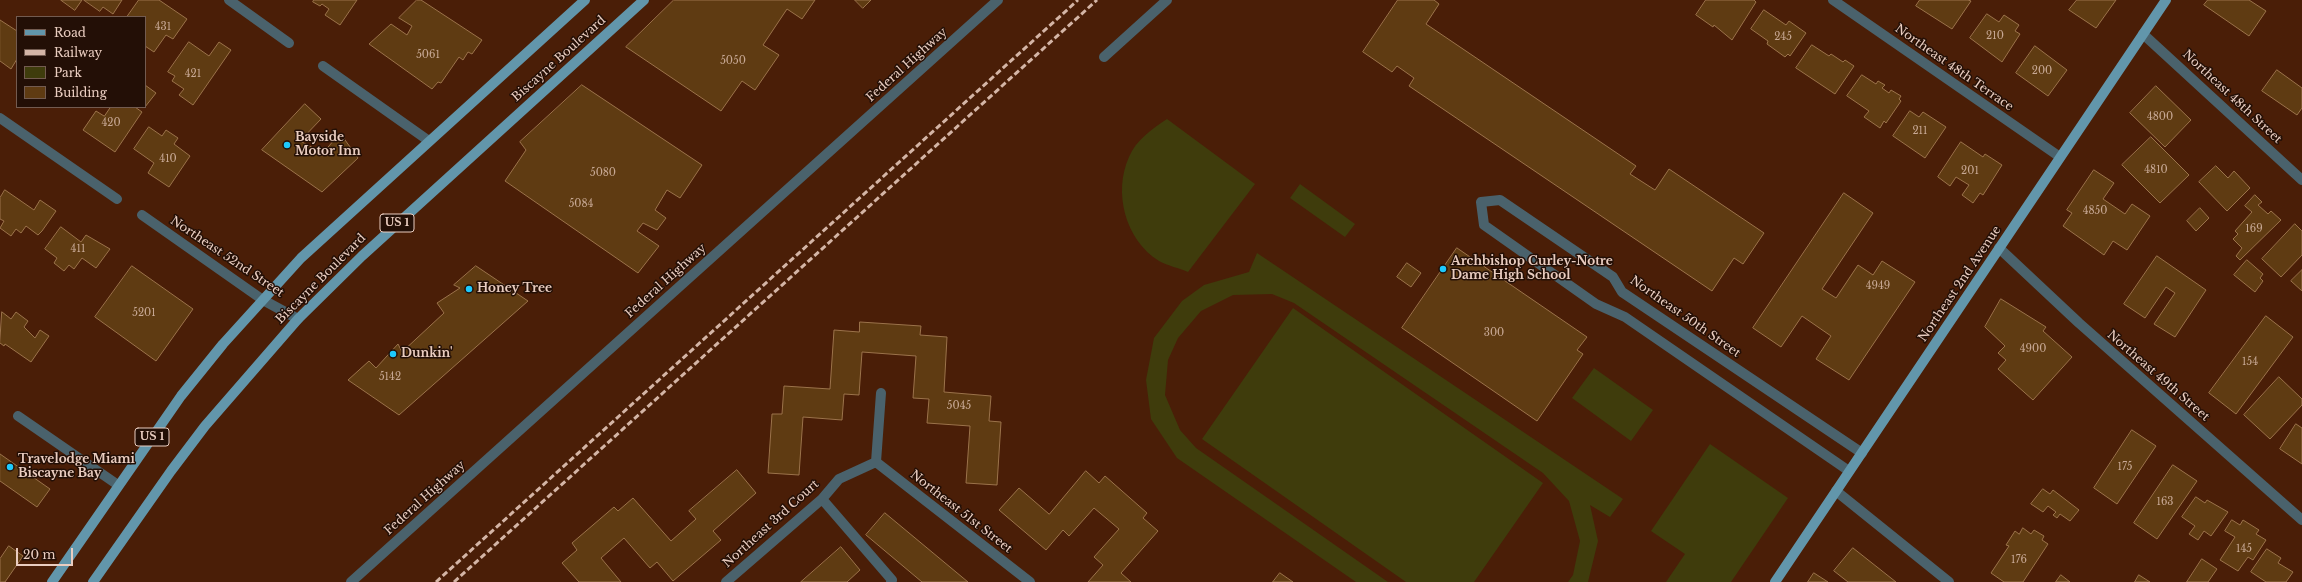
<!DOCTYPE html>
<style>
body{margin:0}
#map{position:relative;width:2302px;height:582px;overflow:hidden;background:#4a1e07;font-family:"Libre Baskerville",serif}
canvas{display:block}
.legend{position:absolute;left:16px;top:16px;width:130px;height:92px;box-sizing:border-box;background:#230f06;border:1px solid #735b50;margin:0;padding:5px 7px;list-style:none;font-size:12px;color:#eacdc0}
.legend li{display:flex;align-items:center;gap:8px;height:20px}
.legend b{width:20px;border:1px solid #735b50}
.scale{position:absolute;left:16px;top:548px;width:57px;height:18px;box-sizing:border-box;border:2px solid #eacdc0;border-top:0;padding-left:5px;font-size:12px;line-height:14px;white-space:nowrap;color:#eacdc0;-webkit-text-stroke:3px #230f06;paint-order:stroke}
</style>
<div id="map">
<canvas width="2302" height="582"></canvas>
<ul class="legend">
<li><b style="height:5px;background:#6296ab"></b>Road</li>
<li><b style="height:5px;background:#d4b5a6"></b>Railway</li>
<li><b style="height:11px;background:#3f3c0c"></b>Park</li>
<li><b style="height:11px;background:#5f3b12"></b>Building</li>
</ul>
<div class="scale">20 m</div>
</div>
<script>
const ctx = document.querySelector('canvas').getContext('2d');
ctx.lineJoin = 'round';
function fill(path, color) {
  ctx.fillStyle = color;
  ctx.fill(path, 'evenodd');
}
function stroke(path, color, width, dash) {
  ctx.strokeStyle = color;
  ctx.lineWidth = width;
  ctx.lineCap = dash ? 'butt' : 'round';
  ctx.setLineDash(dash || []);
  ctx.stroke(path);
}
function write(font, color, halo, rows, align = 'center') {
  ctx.font = font + ' "Libre Baskerville",serif';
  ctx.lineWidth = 3;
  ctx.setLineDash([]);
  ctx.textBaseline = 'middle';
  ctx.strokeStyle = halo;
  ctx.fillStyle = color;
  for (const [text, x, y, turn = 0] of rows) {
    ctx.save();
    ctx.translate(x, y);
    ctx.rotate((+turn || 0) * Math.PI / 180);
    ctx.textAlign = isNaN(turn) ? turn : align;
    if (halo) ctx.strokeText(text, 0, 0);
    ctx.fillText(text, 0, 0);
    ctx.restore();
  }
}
const green = new Path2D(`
 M1167,119L1255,184L1188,272C1179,268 1168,266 1159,261C1125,240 1113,192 1129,157C1136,140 1152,129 1167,119Z
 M1300,184L1355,224L1345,237L1290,198Z
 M1257,253L1623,499L1610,517L1590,505L1598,541L1588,582H1568L1573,575L1580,541L1569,501L1543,473L1294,303L1272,294L1233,295L1201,311L1178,338L1168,360L1165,395L1180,430L1196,448L1388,582H1356L1177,458L1151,419L1146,380L1154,338L1182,301L1204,285L1249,272Z
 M1293,308L1543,483L1474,582H1406L1202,439Z
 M1594,368L1653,410L1631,441L1572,398Z
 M1710,444L1788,498L1731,582H1666L1685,554L1651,531Z`);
const building = new Path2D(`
 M61,0H82L75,10Z
 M84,0H122L113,14L103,7L100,11Z
 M139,0H159L187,19L173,39L166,35L154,52L145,46V17H127Z
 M314,0H357L340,25L325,15L329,9L322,4L320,6L313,2Z
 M417,0H421L482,40L472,54L468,52L463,60L459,57L441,83L438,82L432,89L369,44L391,24L407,35L412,26L399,18Z
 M674,0H815L802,19L787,9L763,45L779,55L755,90L742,81L721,111L626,47Z
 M855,0H871L863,8Z
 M1398,0H1434L1439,4L1426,24L1636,166L1630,174L1655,190L1669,169L1764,233L1743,264L1734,258L1712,291L1409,86L1414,78L1397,66L1392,72L1363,52Z
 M1706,0H1754L1756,2L1732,40L1714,25L1713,27L1696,15Z
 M1920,0H1968L1971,1L1952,29L1916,6Z
 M2077,0H2116L2096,28L2069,10Z
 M2208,0H2249L2266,11L2249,36L2204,5Z
 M1764,10L1786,25L1789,21L1806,33L1790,56L1788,54L1785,57L1767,44L1768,41L1751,29Z
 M1987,14L1999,22L2004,15L2019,25L2015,31L2020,34L2002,62L1970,38Z
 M0,20L17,31V59L11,69L0,61Z
 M189,42L209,56L219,42L231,50L193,105L179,95L184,89L172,81L175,76L168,72Z
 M1812,45L1829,56L1831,54L1843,62L1845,60L1854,66L1835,94L1796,68Z
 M2035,46L2067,70L2048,96L2016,73Z
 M2277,70L2302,88V108L2297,115L2262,91Z
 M1862,75L1876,84L1878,81L1885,85L1882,88L1889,93L1891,90L1901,96L1899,99L1901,101L1886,123L1884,121L1880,128L1864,117L1869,111L1847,96Z
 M145,85L156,93L145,107Z
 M582,85L702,165L680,198L667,190L655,210L666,218L657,230L643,223L637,231L659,246L638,273L505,181L526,150L520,142Z
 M2156,86L2191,120L2165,147L2130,113Z
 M305,104L321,119L300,141L323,153L340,133L358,158L322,192L262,150Z
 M111,107H135L142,112L115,152L83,130L96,111L104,116Z
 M1910,111L1919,117L1923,112L1946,127L1925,158L1893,136Z
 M149,127L162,136L166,130L178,138L174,144L190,156L169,187L148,173L154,163L134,149Z
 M2151,137L2189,175L2160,203L2122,165Z
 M1961,142L1983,157L1985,154L2002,165L1983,195L1980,193L1973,203L1962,195L1969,185L1956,177L1950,186L1938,177Z
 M2216,166L2228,178L2234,171L2250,188L2227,211L2199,182Z
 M2094,170L2114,183L2103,199L2125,214L2132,204L2150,216L2127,250L2113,241L2104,255L2063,226L2072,213L2067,210Z
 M5,190L34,210L40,200L56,211L42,231L38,235L26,226L21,233L16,229L11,236L0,228L4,221L0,219V198Z
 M1844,193L1873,213L1822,289L1836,298L1858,265L1873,275L1882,261L1915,282L1849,380L1816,359L1831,336L1802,316L1781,347L1753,328Z
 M2255,195L2262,202L2258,205L2268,214L2271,211L2281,220L2240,260L2236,256L2242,248L2233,239L2238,234L2235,231L2252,212L2245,206Z
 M2200,208L2209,218L2196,231L2187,221Z
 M2295,224L2302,231V255L2281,277L2262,259Z
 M61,227L81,242L86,235L110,249L96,268L82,258L74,269L69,265L64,271L54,263L57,258L45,249Z
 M1457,248L1587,337L1577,350L1583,354L1537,421L1402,328Z
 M2157,256L2206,290L2175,337L2154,324L2175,293L2166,287L2145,318L2124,304Z
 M2247,260L2263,274L2260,278L2263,281L2255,292L2234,275Z
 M1407,263L1421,273L1411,287L1397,277Z
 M132,266L193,309L156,361L95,317Z
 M476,266L528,301L399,415L348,380L369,361L376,368L398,344L402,352L444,313L437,303L460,288L454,285Z
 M2302,270V291L2291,281Z
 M2001,299L2046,327L2043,331L2072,357L2033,400L1998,369L2006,360L1998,353L2005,346L1985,327Z
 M2,312L11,319L16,312L28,321L24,327L35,338L40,330L49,336L31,362L5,344L4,346L0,343Z
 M2266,316L2293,337L2236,414L2209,393Z
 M860,322L921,326L920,335L947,337L944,392L991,396L989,421L1001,422L997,485L966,483L970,426L927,423L929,399L913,398L916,356L862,352L859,395L844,394L842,420L803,417L799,475L768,473L772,414H782L784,386L830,389L834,330L859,332Z
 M2279,377L2302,399V405L2270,439L2244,415Z
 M2296,424L2302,428V464L2280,449Z
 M2132,430L2156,446L2117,504L2094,488Z
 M0,454L50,489L37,507L0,481Z
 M2173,465L2197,481L2157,539L2134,523Z
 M737,470L756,493L713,531L721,540L673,581L657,562L650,568L624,538L601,558L621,582H579L562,563L577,550L572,543L614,507L618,511L633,498L671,541L696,519L689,511Z
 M1086,471L1099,483L1105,476L1147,513L1143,518L1158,531L1121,573L1131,582H1088L1103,565L1094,557L1119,529L1094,508L1069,536L1063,530L1046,550L999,510L1019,488L1049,514Z
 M2043,489L2050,494L2053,490L2079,510L2070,521L2060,514L2057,518L2053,515L2056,512L2048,506L2043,512L2031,504Z
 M2196,497L2205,503L2207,500L2228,512L2211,536L2204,531L2198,540L2189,534L2195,526L2182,517Z
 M885,513L968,582H922L866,535Z
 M2232,520L2240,525L2243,520L2259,530L2256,534L2266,540L2253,560L2248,557L2238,571L2220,560L2235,537L2225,531Z
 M2023,528L2031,534L2034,530L2044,536L2042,540L2048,544L2023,582H2004L1991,573L2009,546L2006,545L2015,531L2019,534Z
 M9,546L23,556L5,582H0V559Z
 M841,547L860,570L847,582H801Z
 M1853,548L1896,582H1848L1834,571Z
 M2267,549L2281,558L2278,563L2293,572L2286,582H2266L2251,572Z
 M2202,559L2217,569L2208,582H2187Z
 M1280,573L1293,582H1273Z
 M1814,573L1828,582H1808Z
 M2061,575L2070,582H2056Z
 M2139,575L2150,582H2135Z`);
const minor = new Path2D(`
 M229,0L289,43
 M1833,0L2060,157
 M2143,34L2302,180
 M1104,57L1167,0
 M323,66L429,141
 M0,118L117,199
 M142,215L263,300L298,319
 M1999,248L2079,323L2302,520
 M18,416L118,485
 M876,462L1030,582
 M876,462L881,393
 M1849,471L1625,317L1596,304L1484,225L1481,202L1500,200L1613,277L1622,292L1862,453
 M1836,491L1949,582
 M822,499L892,580L891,582
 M351,582L998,0
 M726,582L822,499L839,479L876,462`);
const major = new Path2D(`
 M52,582L181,396L223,344L301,258L585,0
 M93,582L171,471L205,426L298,319L362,256L644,0
 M1775,582L2166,0`);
const rail = new Path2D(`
 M436,582L1078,0
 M454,582L1097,0`);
const markers = [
 [287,145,4,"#1dc9fd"],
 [1443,269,4,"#1dc9fd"],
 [469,289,4,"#1dc9fd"],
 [393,354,4,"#1dc9fd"],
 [10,467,4,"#1dc9fd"]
];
const numberNames = [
 ["431",163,27],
 ["210",1995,36],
 ["245",1783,37],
 ["5061",428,55],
 ["5050",733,61],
 ["200",2042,71],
 ["421",193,74],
 ["4800",2160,117],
 ["420",111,123],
 ["211",1920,131],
 ["410",168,159],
 ["4810",2156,170],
 ["201",1970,171],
 ["5080",603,173],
 ["5084",581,204],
 ["4850",2095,211],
 ["169",2254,229],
 ["411",78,249],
 ["4949",1878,286],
 ["5201",144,313],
 ["300",1494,333],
 ["4900",2033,349],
 ["154",2250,362],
 ["5142",390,377],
 ["5045",959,406],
 ["175",2125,467],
 ["163",2165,502],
 ["145",2244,549],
 ["176",2019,560]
];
const shields = [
 [397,223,34],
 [152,437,34]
];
const shieldNames = [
 ["US 1",397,223],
 ["US 1",152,437]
];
const streetNames = [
 ["Biscayne Boulevard",559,59,-42],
 ["Federal Highway",907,65,-42],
 ["Northeast 48th Terrace",1954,68,35],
 ["Northeast 48th Street",2232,97,43],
 ["Northeast 52nd Street",227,257,34],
 ["Biscayne Boulevard",321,279,-45],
 ["Federal Highway",666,281,-42],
 ["Northeast 2nd Avenue",1960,284,-56],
 ["Northeast 50th Street",1685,317,35],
 ["Northeast 49th Street",2158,376,41],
 ["Federal Highway",425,498,-42],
 ["Northeast 51st Street",961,512,38],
 ["Northeast 3rd Court",771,524,-42]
];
const poiNames = [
 ["Bayside",295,138],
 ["Motor Inn",295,152],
 ["Archbishop Curley-Notre",1451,262],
 ["Dame High School",1451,276],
 ["Honey Tree",477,289],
 ["Dunkin'",401,354],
 ["Travelodge Miami",18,460],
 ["Biscayne Bay",18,474]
];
fill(green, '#3f3c0c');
fill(building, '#5f3b12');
stroke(building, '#9b734b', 1);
stroke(minor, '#4a626c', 10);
stroke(major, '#6296ab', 10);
stroke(rail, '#d4b5a6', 3, [6, 3]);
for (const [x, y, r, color] of markers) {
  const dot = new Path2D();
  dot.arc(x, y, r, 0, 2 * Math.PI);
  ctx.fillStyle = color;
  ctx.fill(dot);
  stroke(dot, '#230f06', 1.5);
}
write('10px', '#c7a894', null, numberNames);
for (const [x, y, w] of shields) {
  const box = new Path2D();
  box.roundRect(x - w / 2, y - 9, w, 18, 3);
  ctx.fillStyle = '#230f06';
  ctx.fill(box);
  stroke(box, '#eacdc0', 1);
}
write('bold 11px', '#eacdc0', null, shieldNames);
write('12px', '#eacdc0', '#230f06', streetNames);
write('bold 12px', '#eacdc0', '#230f06', poiNames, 'left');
</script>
